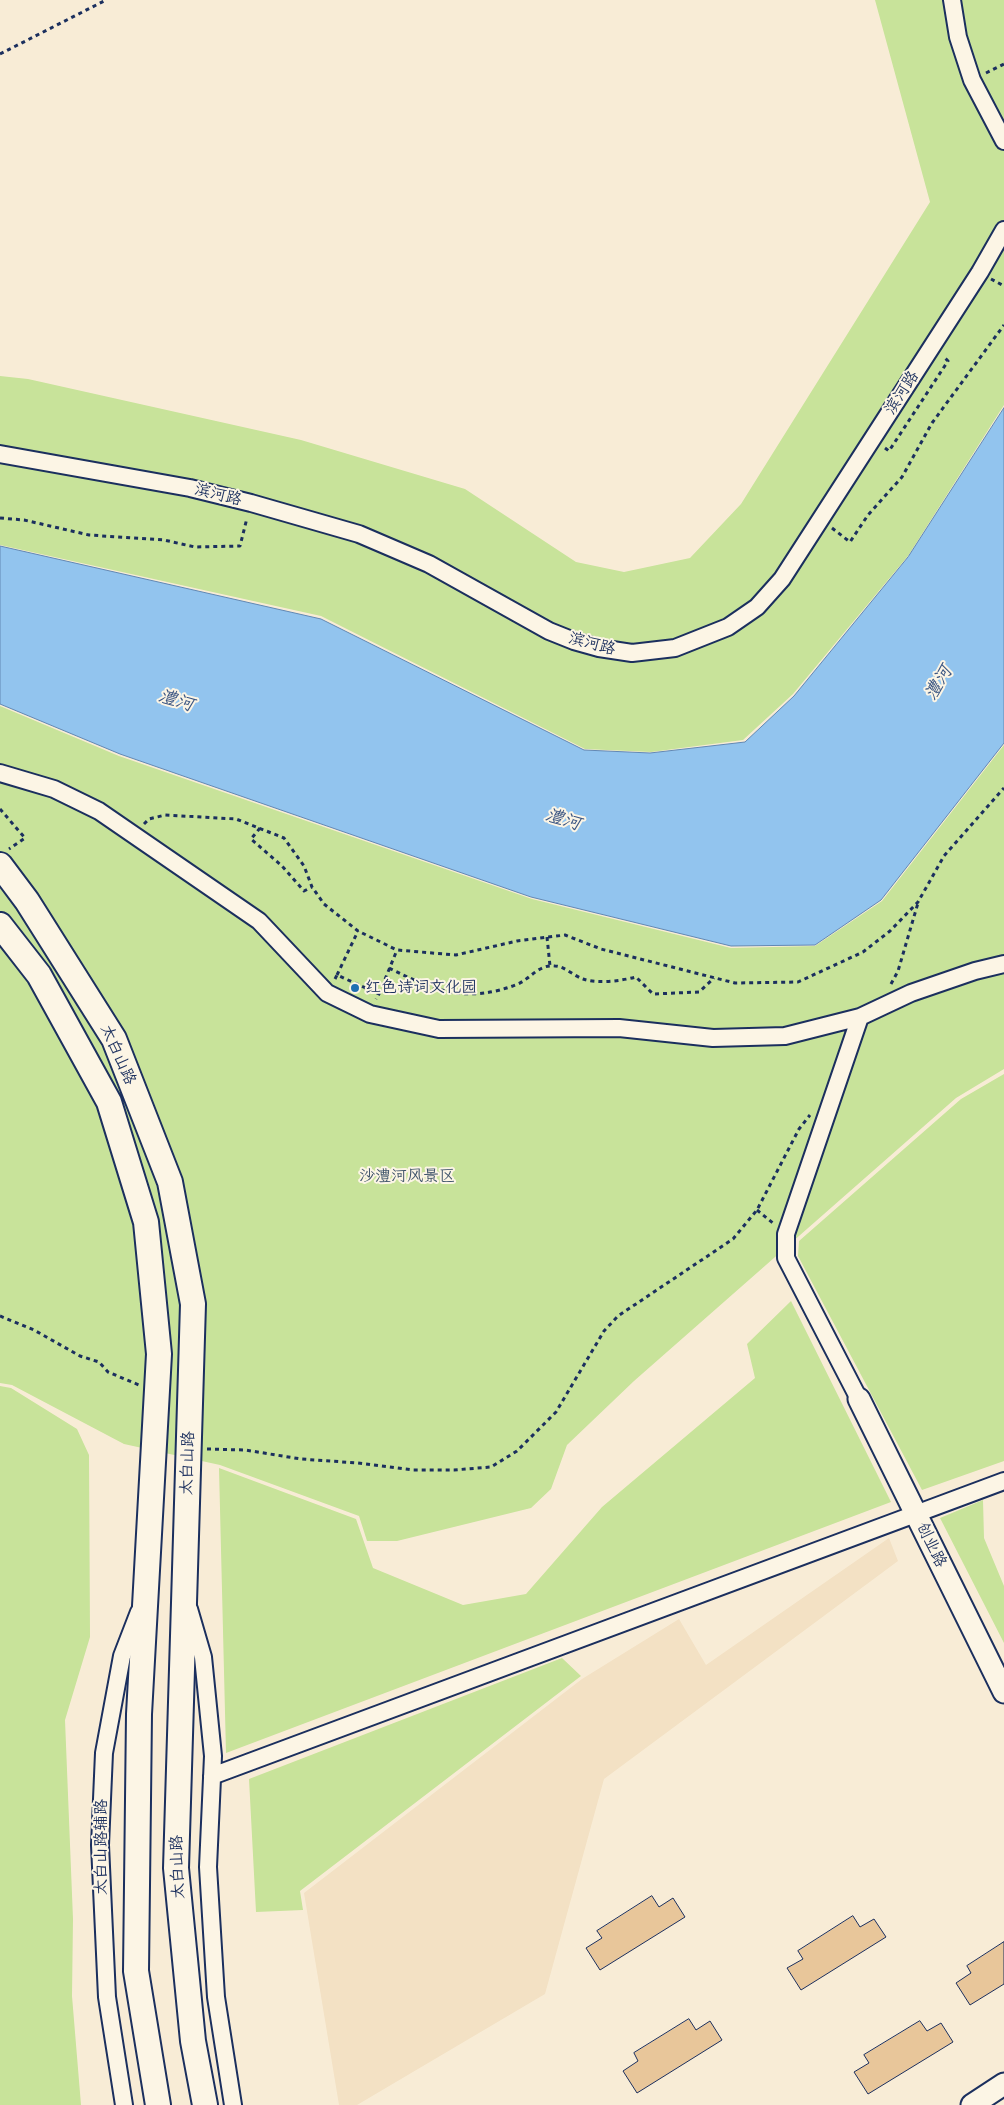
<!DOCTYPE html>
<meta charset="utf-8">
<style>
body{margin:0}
canvas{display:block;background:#f8ecd6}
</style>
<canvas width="1004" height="2105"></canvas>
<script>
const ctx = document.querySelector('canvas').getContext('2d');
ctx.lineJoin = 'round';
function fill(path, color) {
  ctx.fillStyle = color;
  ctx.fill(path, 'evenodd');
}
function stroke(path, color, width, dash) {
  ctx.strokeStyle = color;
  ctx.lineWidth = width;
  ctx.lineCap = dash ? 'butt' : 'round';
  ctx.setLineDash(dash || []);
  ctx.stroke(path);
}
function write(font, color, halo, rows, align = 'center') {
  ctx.font = font + ' "Patrick Hand","LXGW WenKai TC",sans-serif';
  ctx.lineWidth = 4;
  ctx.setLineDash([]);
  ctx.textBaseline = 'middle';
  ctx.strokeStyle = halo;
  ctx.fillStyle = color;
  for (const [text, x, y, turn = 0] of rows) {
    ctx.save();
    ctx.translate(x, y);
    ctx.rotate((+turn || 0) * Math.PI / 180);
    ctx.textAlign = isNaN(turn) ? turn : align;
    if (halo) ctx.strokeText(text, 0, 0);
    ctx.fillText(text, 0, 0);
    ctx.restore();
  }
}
const built = new Path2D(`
 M889,1538L898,1561L604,1779L545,1994L357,2105H339L304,1893L582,1679L679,1619L706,1665Z`);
const green = new Path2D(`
 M875,0H1004V405L908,556L793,694L743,740L651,752L585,749L321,616L0,545V376L28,379L301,440L465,489L576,562L624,572L690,558L741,504L930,202Z
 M0,706L119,756L532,899L731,948L815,946L882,901L1004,745V1069L956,1098L634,1381L567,1445L551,1489L531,1508L397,1541H367L359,1516L220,1465L124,1444L12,1385L0,1383Z
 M1004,1074V1461L922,1490L798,1256L799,1241L961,1099Z
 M791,1301L891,1502L226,1753L219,1468L356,1519L373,1568L463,1605L526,1594L602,1507L755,1378L747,1344Z
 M0,1386L11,1388L77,1429L89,1455L90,1637L65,1720L73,1919L72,1996L81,2105H0Z
 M983,1500L984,1538L1004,1586V1643L940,1518Z
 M562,1658L581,1676L300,1891L303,1910L256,1912L249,1779Z`);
const water = new Path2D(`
 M1004,408V743L881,900L815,945L731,946L531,897L120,754L0,704V546L321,619L584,750L650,753L745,742L794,696L908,557Z`);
const building = new Path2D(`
 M652,1896L659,1907L673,1898L685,1917L600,1970L586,1948L602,1938L597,1931Z
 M853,1916L860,1927L874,1919L886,1937L801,1990L787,1968L803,1959L798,1951Z
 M1004,1942V1984L970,2005L956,1983L971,1973L967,1966Z
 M689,2019L696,2030L710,2021L722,2040L637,2093L623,2071L638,2061L634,2053Z
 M920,2021L927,2031L941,2023L953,2042L868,2094L854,2072L869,2063L864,2055Z`);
const path = new Path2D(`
 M0,54L106,0
 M986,73L1004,64
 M991,279L1004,286
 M885,448L889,451L948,361L943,356
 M0,518L24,520L89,535L164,540L195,547L240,546L247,518
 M832,528L850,542L868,515L902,477L932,423L1004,325
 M0,809L25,838L9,849
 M144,824L149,819L165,815L236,819L284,838L304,866L312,887L324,904L358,931L397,950L456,955L517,941L565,935L601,949L735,983L798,982L863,952L890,931L918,902L944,856L1004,788
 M260,828L251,839L282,866L304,891L312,887
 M547,937L550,966
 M389,968C435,991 467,1004 518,984C531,978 539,964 555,966C564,966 574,976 583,979C598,984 620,981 636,977L653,994L699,992L714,978
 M337,975L358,931
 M335,979L337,975L379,994L376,999
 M891,984L898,971L918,903
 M379,994L397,950
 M757,1210L774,1224
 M0,1316L34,1330L80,1356L99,1362L108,1372L139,1385
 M207,1449L245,1450L301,1459L358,1463L413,1470H454L491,1467L517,1451L556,1412L604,1331L618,1316L733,1239L757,1210L799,1129L810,1115`);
const minor = new Path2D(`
 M952,0L958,37L972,80L1004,141
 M0,454L190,488L251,503L359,534L429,564L549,631L574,641L599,648L632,653L675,648L728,627L757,607L782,579L980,272L1004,230
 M0,773L54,789L99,811L259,921L327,993L370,1014L439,1029L619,1028L713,1038L785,1036L860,1017L911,993L975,971L1004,964
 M859,1399L786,1258V1234L860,1017
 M189,1609L203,1657L213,1756L208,1867L216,1997L233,2105
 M212,1776L1004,1481
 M124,2105L107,1997L100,1845L104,1753L122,1656L139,1612`);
const tertiary = new Path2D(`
 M859,1399L1004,1692
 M972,2105L1004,2084`);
const secondary = new Path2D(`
 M0,865L27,901L114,1039L170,1182L193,1304L176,1868L193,2041L205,2105
 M0,925L39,975L109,1102L146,1222L159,1354L139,1714L136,1971L158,2105`);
const markers = [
 [355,988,5,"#1f6fb2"]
];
const streetNames = [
 ["滨河路",902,393,-57],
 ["滨河路",218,495,14],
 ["滨河路",592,644,15],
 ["太白山路",118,1055,66],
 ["太白山路",188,1463,-88],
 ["创业路",931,1545,64],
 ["太白山路辅路",102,1847,-90],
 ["太白山路",178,1867,-92]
];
const poiNames = [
 ["红色诗词文化园",365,988]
];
const parkNames = [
 ["沙澧河风景区",407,1177]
];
const waterNames = [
 ["澧河",939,683,-59],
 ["澧河",176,701,17],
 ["澧河",563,820,17]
];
fill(built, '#f3e1c4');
fill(green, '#c8e39a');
fill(water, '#92c4ee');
stroke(water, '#6288b4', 1);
fill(building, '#e8c69a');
stroke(building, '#1b2f5e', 1);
stroke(minor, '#1b2f5e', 20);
stroke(tertiary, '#1b2f5e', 25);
stroke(secondary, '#1b2f5e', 28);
stroke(path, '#1b2f5e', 3, [4, 4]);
stroke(minor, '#fcf5e5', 16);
stroke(tertiary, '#fcf5e5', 21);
stroke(secondary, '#fcf5e5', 24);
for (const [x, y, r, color] of markers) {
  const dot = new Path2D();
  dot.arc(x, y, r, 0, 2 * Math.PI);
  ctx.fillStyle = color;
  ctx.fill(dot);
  stroke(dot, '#fcf5e5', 2);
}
write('16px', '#1b2f5e', '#fcf5e5', streetNames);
write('16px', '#1b2f5e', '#fcf5e5', poiNames, 'left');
write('16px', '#3e536a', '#fcf5e5', parkNames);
write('italic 18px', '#395482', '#fcf5e5', waterNames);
</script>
